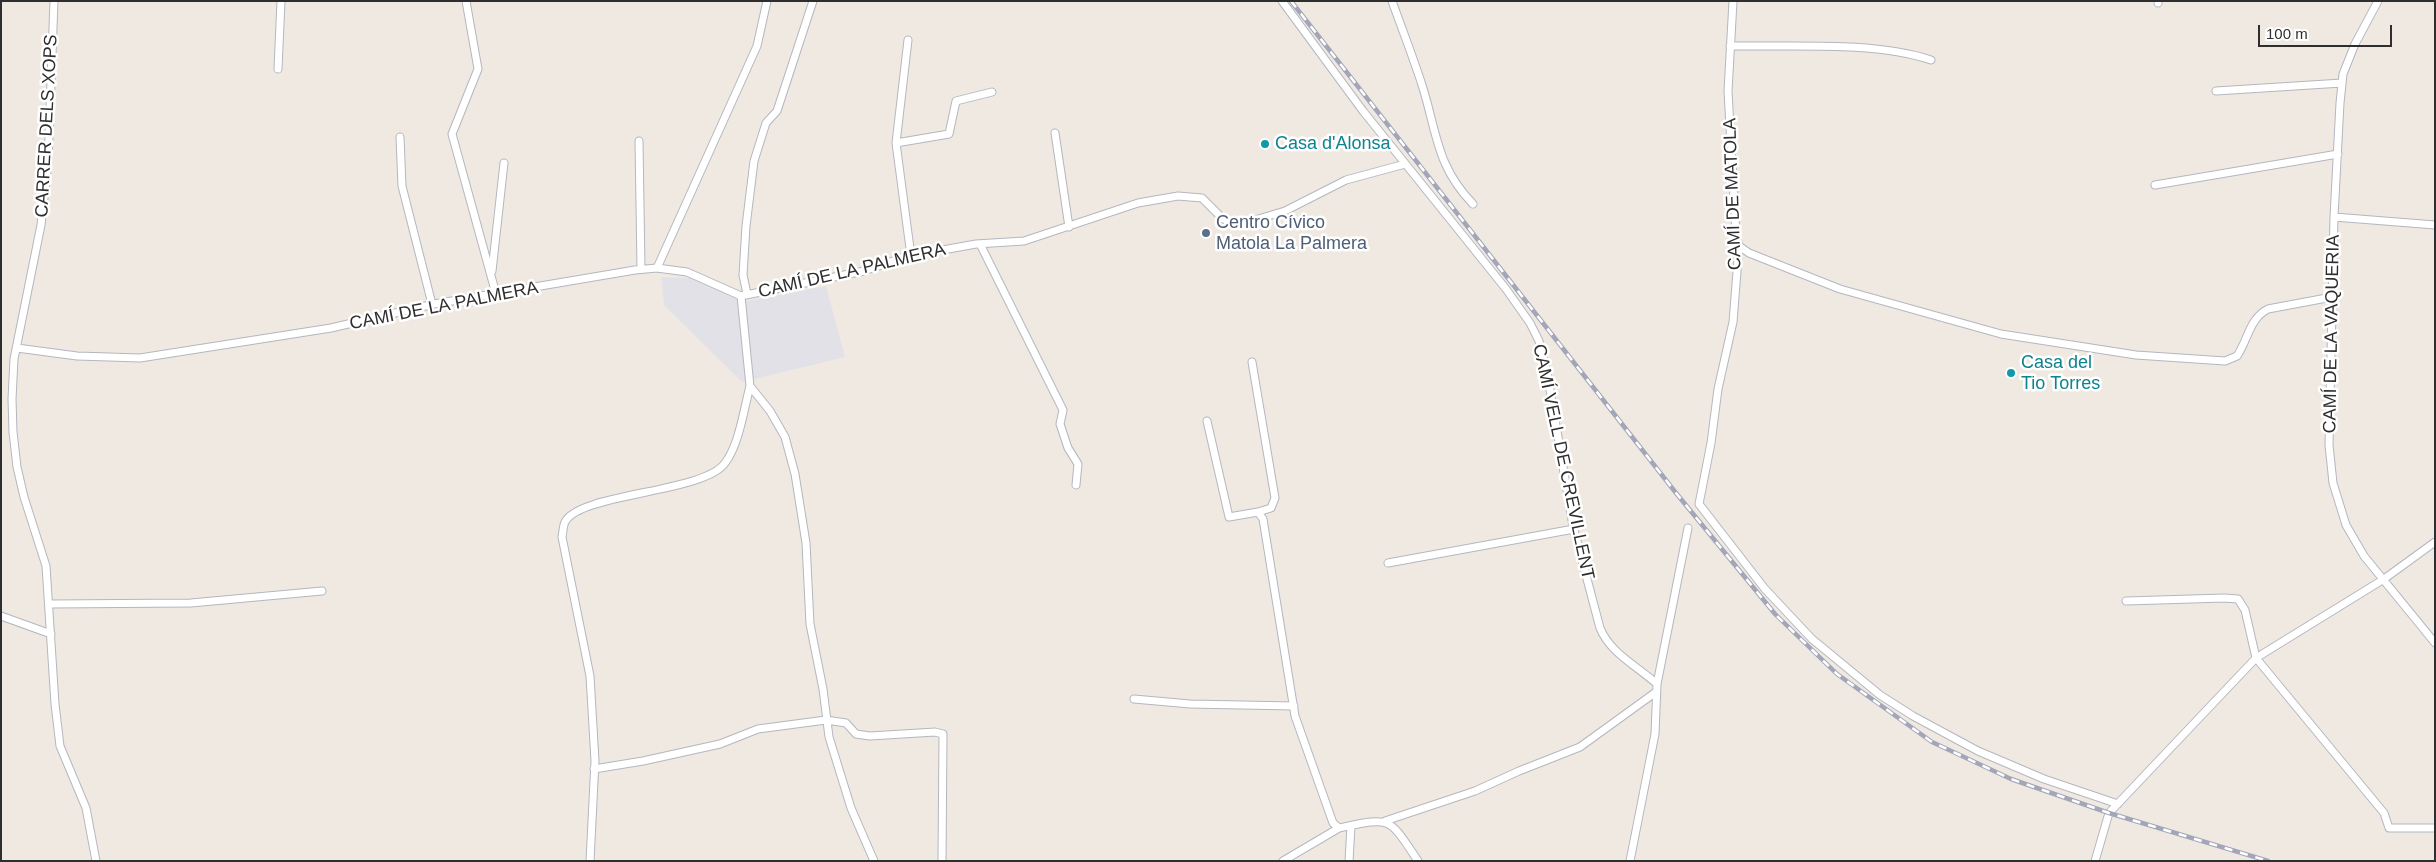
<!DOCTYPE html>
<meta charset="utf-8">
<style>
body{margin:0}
#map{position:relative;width:2436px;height:862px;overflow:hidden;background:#efe9e1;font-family:Arial,sans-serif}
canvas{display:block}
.frame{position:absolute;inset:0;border:2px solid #2e2e2e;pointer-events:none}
.scale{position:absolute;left:2258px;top:25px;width:134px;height:22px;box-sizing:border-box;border:2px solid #2e2e2e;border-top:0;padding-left:6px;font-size:15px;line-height:18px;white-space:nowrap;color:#2e2e2e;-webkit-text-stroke:4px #fff;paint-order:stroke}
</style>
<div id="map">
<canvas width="2436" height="862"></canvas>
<div class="frame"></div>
<div class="scale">100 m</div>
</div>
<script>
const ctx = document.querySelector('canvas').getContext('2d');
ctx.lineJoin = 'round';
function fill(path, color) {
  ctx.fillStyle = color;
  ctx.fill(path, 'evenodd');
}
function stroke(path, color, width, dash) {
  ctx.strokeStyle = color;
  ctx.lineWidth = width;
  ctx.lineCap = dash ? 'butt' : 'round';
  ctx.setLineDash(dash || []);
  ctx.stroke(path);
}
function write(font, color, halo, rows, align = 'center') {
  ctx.font = font + ' Arial,sans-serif';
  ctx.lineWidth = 5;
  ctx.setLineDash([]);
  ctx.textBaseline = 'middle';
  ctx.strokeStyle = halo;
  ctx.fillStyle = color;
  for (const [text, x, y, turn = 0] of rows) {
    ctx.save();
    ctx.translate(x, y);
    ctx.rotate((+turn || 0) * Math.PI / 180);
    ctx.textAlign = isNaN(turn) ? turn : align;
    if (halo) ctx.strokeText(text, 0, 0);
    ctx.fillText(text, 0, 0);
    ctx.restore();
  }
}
const industrial = new Path2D(`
 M661,277L691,278L747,301L826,286L845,357L742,382L664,305Z`);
const minor = new Path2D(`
 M54,1L48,162L41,225L14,359L12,399L13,432L17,467L24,497L46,566L55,704L60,746L86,808L96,861
 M466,1L478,69L452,134L496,294
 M1282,1L1363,111L1506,289L1530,323L1539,341L1547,372L1573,526L1600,628C1610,653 1637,666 1657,684L1655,734L1630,861
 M1392,1C1402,29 1413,57 1422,85C1437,132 1436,166 1473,204
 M1733,1L1728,91L1736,235L1739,246L1733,322L1718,389L1711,443L1699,504L1765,589L1812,639L1880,695L1913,716L1978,751L2044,779L2118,804
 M2378,1L2355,44L2343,74L2340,103L2334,217L2329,445L2333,483L2346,525L2364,556L2435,643
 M2158,3V1
 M908,40L896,143L911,256
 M1730,46C1790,47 1875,41 1931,60
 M278,69L281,1
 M2216,91L2342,83
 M1055,133L1069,227
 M400,137L402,186L432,304
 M639,141L641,269
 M896,143L949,134L956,101L992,92
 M2155,185L2338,154
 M2334,217L2435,225
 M980,244L1063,410L1060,424L1068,448L1078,464L1076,485
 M1739,246L1749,253L1840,289L2001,334L2136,355L2225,361L2237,356C2248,340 2249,319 2268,309L2332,297
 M657,268L757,46L767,1
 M492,271L504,163
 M747,294L743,275L746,226L754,161L766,123L777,111L813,1
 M741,296L750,386L770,411L785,437L795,474L806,543L810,624L823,689L829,737L851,808L874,861
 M17,348L77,356L140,358L331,328L434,304L635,270L657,268L687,272L741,296L864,271L904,257L976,244L1024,241L1138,203L1178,196L1202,198L1223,219L1236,223L1255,220L1285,211L1346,180L1405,164
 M1252,362L1275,498L1271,508L1258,512
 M1207,421L1229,517L1258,512L1263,519L1295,716L1333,823L1339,828C1392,817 1388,816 1418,861
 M1388,563L1574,529
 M2126,601L2224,598L2238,599L2245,610L2256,658L2384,813L2389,828H2435
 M50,604L191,603L322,591
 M1,616L51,634
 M1657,684L1688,528
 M1134,699L1190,704L1294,706
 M594,769L643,761L720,744L758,729L826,720L846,723L856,734L870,736L935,732L943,734L942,861
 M1385,821L1475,791L1519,771L1580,747L1656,692
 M590,861L595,761L590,676L562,537C563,532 563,526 565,522C579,493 704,493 725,463C739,445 744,409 750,386
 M1283,861L1339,828
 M1349,861L1351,826
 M2095,861L2109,813L2256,658L2384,579L2435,542`);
const rail = new Path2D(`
 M1291,1L1676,493L1775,614L1837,674L1932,742L2011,779L2109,813L2268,861`);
const markers = [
 [1265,144,5,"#0f9aa8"],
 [1206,233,5,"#5c6f8a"],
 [2011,373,5,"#0f9aa8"]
];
const streetNames = [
 ["CARRER DELS XOPS",47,126,-87],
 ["CAMÍ DE MATOLA",1733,194,-92],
 ["CAMÍ DE LA PALMERA",852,271,-13],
 ["CAMÍ DE LA PALMERA",444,306,-11],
 ["CAMÍ DE LA VAQUERIA",2332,334,-89],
 ["CAMÍ VELL DE CREVILLENT",1563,462,78]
];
const cultureNames = [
 ["Casa d'Alonsa",1275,144],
 ["Casa del",2021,363],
 ["Tio Torres",2021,384]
];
const serviceNames = [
 ["Centro Cívico",1216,223],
 ["Matola La Palmera",1216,244]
];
fill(industrial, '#e3e1e8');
stroke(minor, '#b4b7c1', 9);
stroke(minor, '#fff', 7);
stroke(rail, '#a3a6b8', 4.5);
stroke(rail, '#fff', 2.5, [8]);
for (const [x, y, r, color] of markers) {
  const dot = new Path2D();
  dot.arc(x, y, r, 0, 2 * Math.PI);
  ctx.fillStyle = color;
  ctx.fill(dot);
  stroke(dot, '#fff', 2);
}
write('18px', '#2e2e2e', '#fff', streetNames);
write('18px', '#0d838f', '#fff', cultureNames, 'left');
write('18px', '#4e5e75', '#fff', serviceNames, 'left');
</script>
